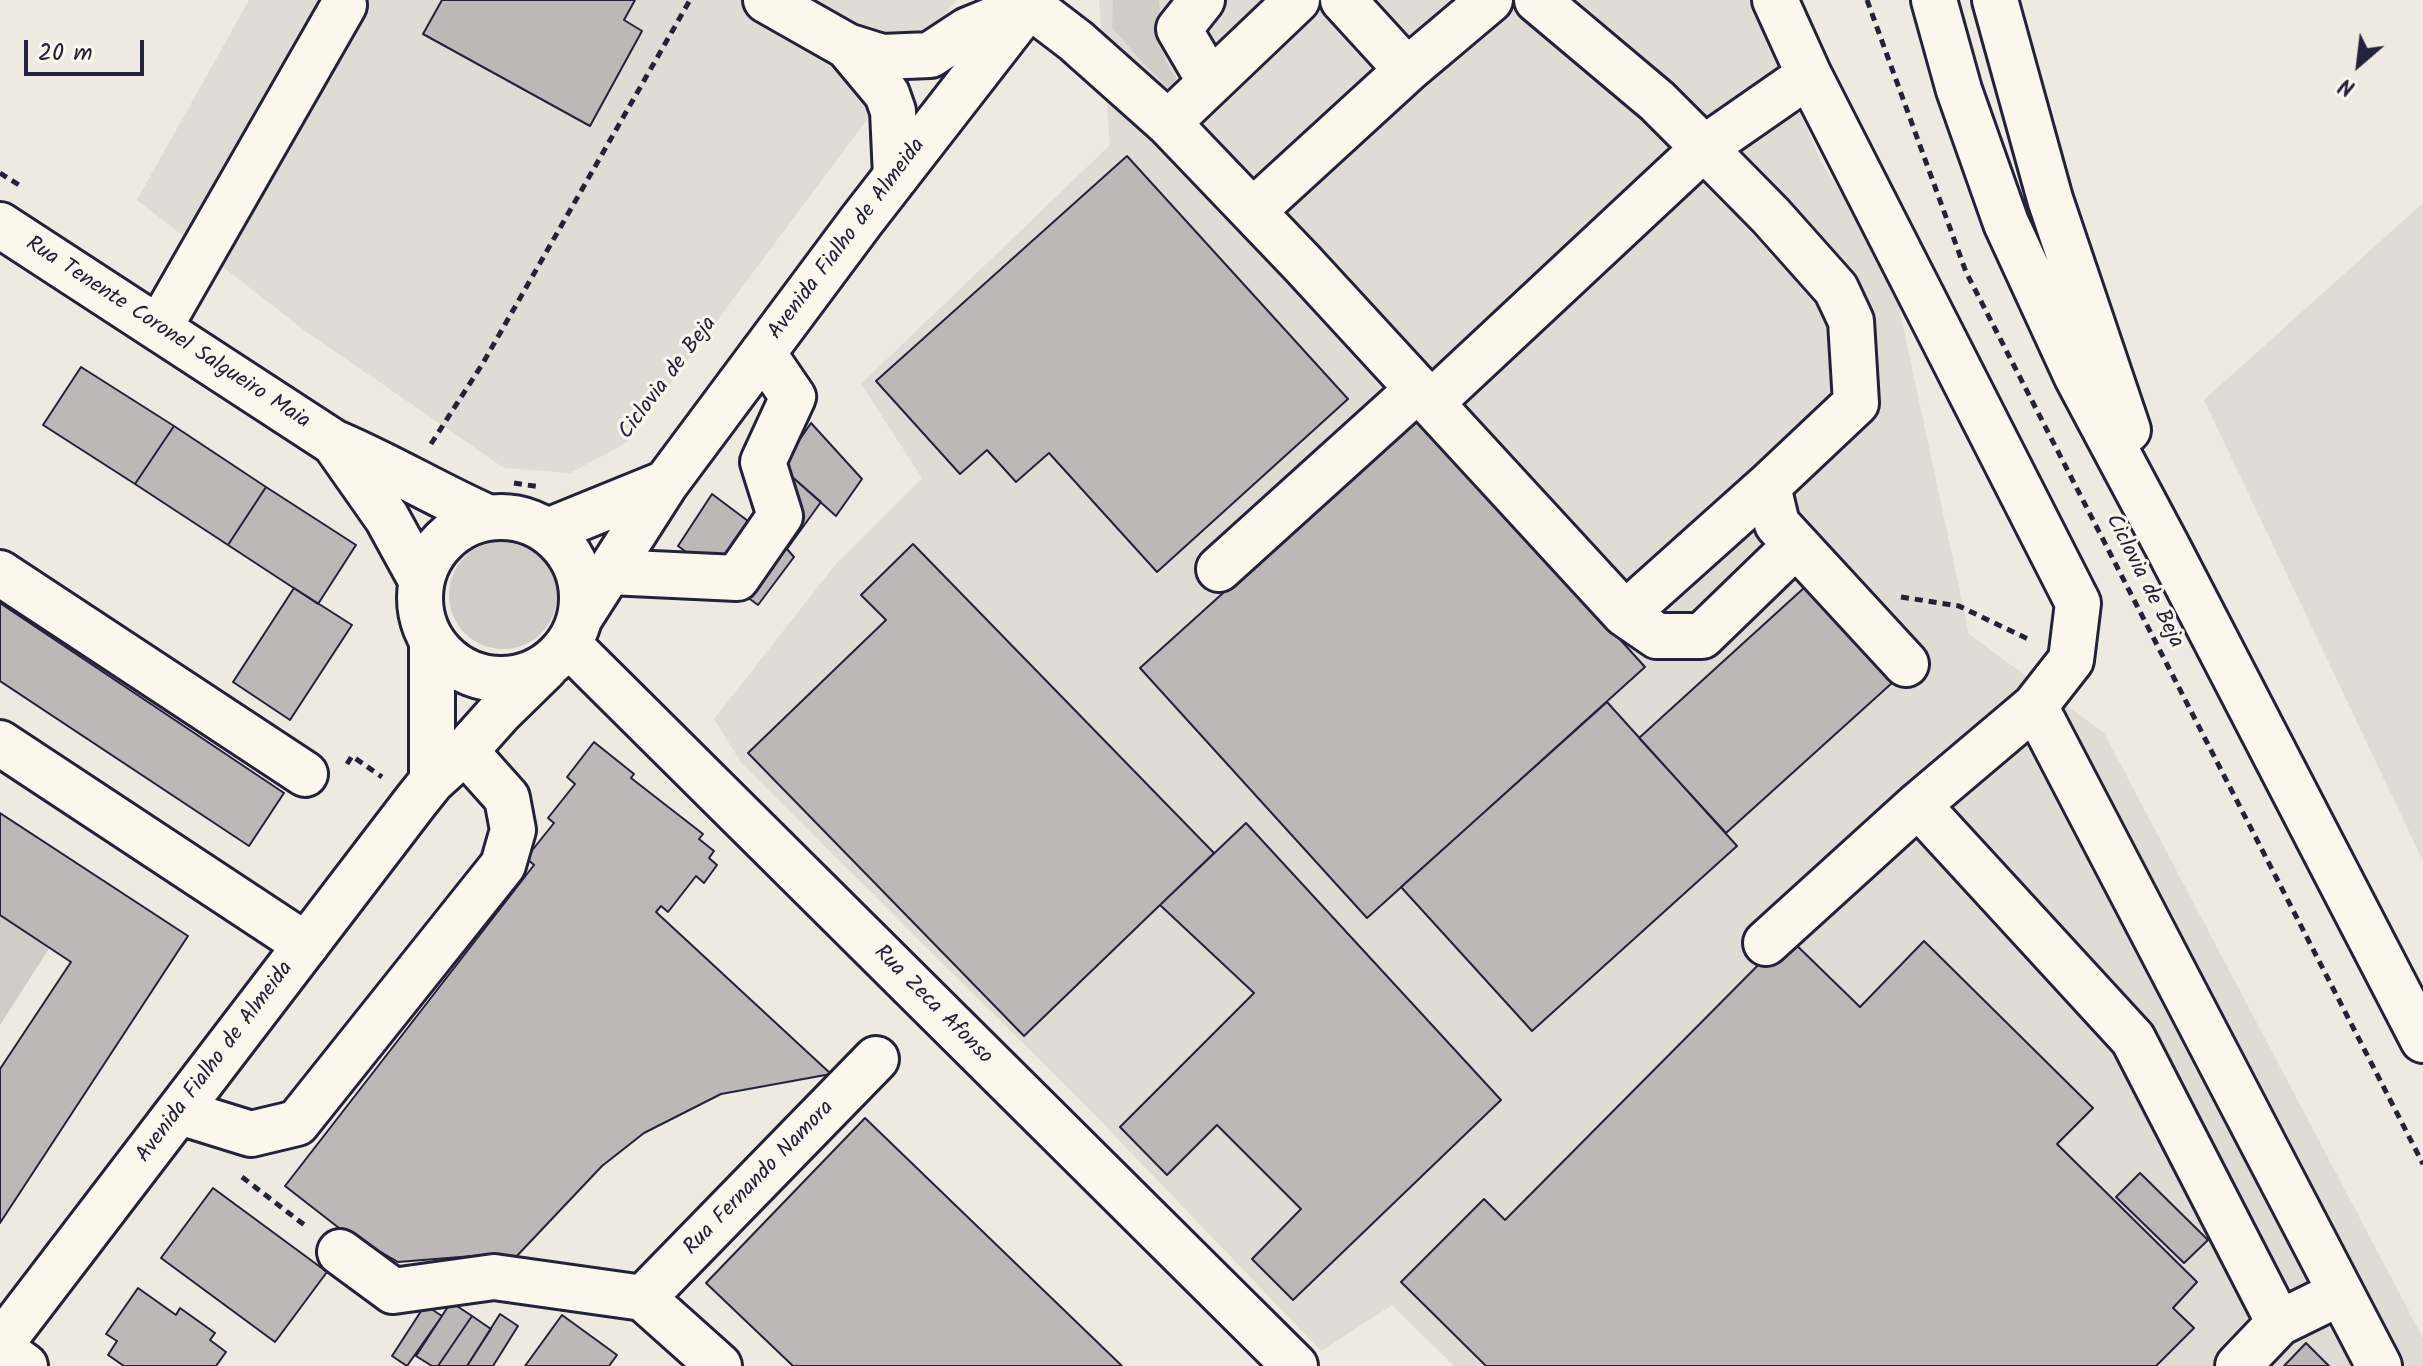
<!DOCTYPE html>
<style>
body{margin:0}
#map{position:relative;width:2423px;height:1366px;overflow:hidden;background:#eeeae2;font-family:Kalam,sans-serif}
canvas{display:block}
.north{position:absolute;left:2319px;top:24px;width:80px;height:80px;-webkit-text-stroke:6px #fbf7ec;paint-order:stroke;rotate:208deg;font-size:22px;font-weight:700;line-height:32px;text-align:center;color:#22223b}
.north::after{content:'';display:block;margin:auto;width:28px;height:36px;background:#22223b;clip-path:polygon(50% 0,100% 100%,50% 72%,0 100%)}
.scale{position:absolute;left:24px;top:40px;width:120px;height:36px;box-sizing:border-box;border:4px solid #22223b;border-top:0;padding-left:10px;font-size:24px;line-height:28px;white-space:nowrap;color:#22223b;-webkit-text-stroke:6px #fbf7ec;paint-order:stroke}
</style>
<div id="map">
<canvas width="2423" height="1366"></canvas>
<div class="north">N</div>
<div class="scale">20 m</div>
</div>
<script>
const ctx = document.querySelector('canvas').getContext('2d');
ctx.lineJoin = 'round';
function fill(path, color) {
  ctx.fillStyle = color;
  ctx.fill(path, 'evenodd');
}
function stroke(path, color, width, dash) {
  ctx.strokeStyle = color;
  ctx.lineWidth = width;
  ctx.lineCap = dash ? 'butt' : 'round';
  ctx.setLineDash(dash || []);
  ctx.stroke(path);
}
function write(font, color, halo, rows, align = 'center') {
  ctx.font = font + ' Kalam,sans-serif';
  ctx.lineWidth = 6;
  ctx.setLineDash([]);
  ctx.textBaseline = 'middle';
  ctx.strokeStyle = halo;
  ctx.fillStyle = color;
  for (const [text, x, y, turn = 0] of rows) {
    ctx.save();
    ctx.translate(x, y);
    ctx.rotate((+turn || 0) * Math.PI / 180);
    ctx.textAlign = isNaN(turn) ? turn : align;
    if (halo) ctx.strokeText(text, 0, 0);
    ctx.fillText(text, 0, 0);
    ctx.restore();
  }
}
const built = new Path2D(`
 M249,0H956L626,443L570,473L504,468L304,330L137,200Z
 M1099,0H1754L1821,162L1891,270L1969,634L2104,733L2423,1338V1366H1454L1392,1305L1321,1351L1095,1115L742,764L714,719L836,564L922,478L861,384L1110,145Z
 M2423,203V861L2204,400Z`);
const green = new Path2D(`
 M1113,0H1159L1165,60L1180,87L1177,96L1144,64L1112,27Z
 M449 595a54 54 0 1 1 108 0a54 54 0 1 1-108 0Z
 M0,915L50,947L0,1025Z`);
const building = new Path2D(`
 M442,0H635L624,20L642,31L590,126L423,34Z
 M1127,156L1348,399L1157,572L1049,453L1016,482L987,450L960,474L876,381Z
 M81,367L174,426L135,484L43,425Z
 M1418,417L1645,667L1367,918L1140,668Z
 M811,423L862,479L836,516L781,467Z
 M174,426L266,487L228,545L135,484Z
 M790,475L821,502L787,549L794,557L758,605L678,546L712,494L752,524Z
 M266,487L356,545L318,604L228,545Z
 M913,544L1214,853L1024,1036L748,753L886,620L861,595Z
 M1805,587L1892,683L1726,833L1639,738Z
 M294,588L352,625L290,720L233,682Z
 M0,603L284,793L249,846L0,681Z
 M1607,702L1737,846L1532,1031L1401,887Z
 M594,742L634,774L631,778L703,834L699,839L714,851L709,858L717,865L704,883L696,876L668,912L661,906L656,912L831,1074L721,1094L644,1133L602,1166L513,1260L498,1254L398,1262L379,1251L375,1256L285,1186L534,865L526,858L554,823L548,818L575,784L567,777Z
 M0,813L188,936L0,1223V1069L71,962L0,915Z
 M1246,823L1501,1100L1293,1300L1252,1259L1301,1209L1217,1125L1167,1175L1120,1127L1254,993L1160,905Z
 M1787,936L1860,1007L1924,941L2093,1108L2057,1144L2197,1282L2173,1308L2194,1328L2156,1366H1486L1401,1282L1484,1199L1505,1220Z
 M865,1118L1122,1366H793L706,1283Z
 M2140,1173L2208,1240L2184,1263L2116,1197Z
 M213,1188L327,1272L275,1342L161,1258Z
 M138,1288L176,1315L180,1308L215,1333L210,1340L226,1352L216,1366H124L108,1355L117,1341L106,1334Z
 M451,1302L472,1316L438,1366H432L416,1356Z
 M425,1305L442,1316L407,1366L392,1356Z
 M500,1314L518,1326L493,1366H467Z
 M562,1315L617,1355L609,1366H525Z
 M472,1316L491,1329L467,1366H438Z
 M2306,1343L2329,1366H2284Z`);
const path = new Path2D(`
 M1867,0L1966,272L2423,1164
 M0,173L19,185
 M431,444L483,363L690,0
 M514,483L540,487
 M1901,597L1959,606L2030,640
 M347,764L352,756L382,777
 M242,1177L307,1227`);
const minor = new Path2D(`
 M766,0L847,46L882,57L930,55L968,30L1029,5L1076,41L1168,123L1302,263L1625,614L1768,486L1856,403L1851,321L1836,289L1771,216L1704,148L1809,75
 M1202,0L1179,29L1210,82
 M1343,0L1407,70
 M847,46L887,94L893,111L896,176
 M1168,123L1297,0
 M1253,211L1407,70L1490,0
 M159,328L344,5
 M1431,403L1704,148L1657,101L1537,0
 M1768,486L1777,524L1906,664
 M1219,569L1418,389
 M610,572L737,578L780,516L763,462L793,397L763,353
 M0,573L305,774
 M1625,614L1657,636H1702L1796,545
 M2035,706L2379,1366
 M0,743L306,945
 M1918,805L2133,1039L2279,1323
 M1766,943L1918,805L2035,706L2071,660L2078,603L1809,75L1775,0
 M180,1112L251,1134L297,1123L503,865L513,830L507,798L465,751
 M340,1252L393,1291L494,1277L643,1298
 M0,1348L25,1366
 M719,1366L643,1298L876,1059
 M2238,1366L2279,1323L2340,1293`);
const major = new Path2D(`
 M1934,0L1959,90L2006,223L2077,377L2167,546L2423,1040
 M1995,0L2050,199L2128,430
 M0,225L333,442C386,464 435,494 487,517
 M335,444L387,518L421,580
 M420 598a81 81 0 1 1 162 0a81 81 0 1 1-162 0Z
 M548,531L666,483
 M581,616L666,483L862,220L1033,0
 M432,642V781
 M569,645L1295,1366
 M0,1345L416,801L432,781L465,751L499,713L545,668`);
const streetNames = [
 ["Avenida Fialho de Almeida",848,240,-53],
 ["Rua Tenente Coronel Salgueiro Maia",167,334,33],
 ["Ciclovia de Beja",669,379,-53],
 ["Ciclovia de Beja",2143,582,63],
 ["Rua Zeca Afonso",932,1006,45],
 ["Avenida Fialho de Almeida",216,1063,-53],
 ["Rua Fernando Namora",760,1179,-46]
];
fill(built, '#dfdbd5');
fill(green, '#d0cdc9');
fill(building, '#bcb8b8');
stroke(building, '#22223b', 2);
stroke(minor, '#22223b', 50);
stroke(major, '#22223b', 50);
stroke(path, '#22223b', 5, [8, 6]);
stroke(minor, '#fbf7ec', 44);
stroke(major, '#fbf7ec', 44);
write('22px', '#22223b', '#fbf7ec', streetNames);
</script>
